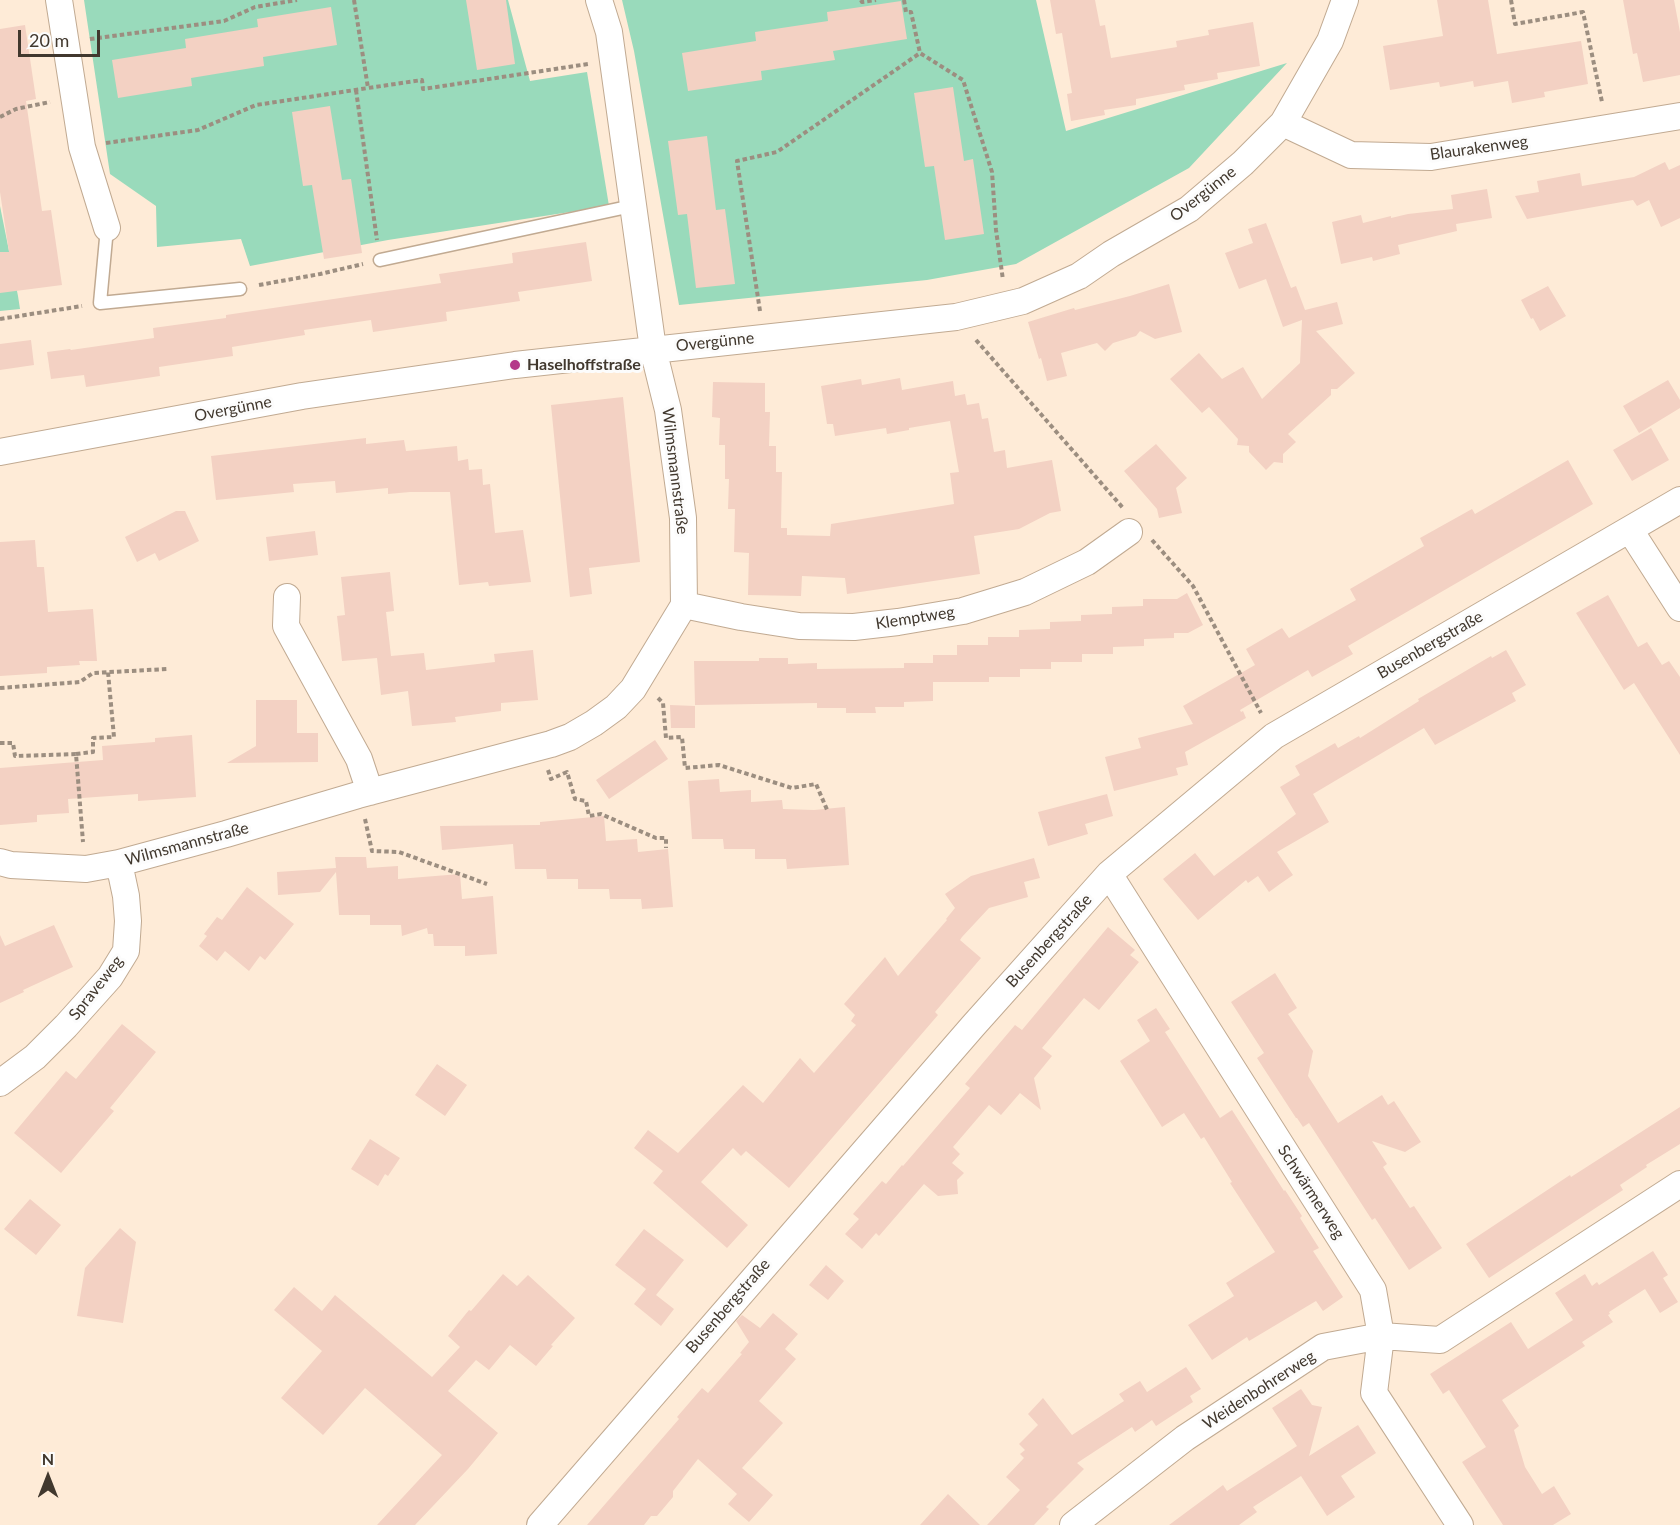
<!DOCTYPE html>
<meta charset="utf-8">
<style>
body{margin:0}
#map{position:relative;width:1680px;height:1525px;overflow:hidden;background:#feebd7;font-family:Lato,sans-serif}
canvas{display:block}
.north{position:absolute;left:18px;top:1447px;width:60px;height:60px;-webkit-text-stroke:4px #fcfcfc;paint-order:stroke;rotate:0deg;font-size:16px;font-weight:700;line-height:24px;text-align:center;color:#41382e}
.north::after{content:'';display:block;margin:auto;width:21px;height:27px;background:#41382e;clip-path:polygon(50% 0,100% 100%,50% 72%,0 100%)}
.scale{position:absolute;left:18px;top:30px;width:82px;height:27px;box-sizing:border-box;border:3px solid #41382e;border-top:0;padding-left:8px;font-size:18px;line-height:21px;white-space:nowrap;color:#41382e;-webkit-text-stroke:4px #fcfcfc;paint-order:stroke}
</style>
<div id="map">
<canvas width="1680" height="1525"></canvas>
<div class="north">N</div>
<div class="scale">20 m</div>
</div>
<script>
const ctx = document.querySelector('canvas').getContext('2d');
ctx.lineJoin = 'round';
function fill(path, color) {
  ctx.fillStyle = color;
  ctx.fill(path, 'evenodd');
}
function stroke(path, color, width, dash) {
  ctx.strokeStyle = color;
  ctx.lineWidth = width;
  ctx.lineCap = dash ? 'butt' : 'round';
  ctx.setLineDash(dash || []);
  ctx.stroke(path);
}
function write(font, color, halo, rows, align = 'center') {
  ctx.font = font + ' Lato,sans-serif';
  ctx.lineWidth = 6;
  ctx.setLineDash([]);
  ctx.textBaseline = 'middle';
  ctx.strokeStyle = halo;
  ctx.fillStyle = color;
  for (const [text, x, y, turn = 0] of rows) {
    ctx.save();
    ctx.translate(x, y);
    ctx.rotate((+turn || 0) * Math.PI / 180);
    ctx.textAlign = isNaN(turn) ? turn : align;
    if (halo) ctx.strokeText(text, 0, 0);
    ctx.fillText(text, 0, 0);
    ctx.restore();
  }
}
const green = new Path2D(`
 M84,0H508L530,81L587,72L609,206L388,240L250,266L241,239L157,247L156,206L110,174Z
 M622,0H1036L1066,131L1287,63L1189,168L1016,264L927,280L679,305L634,51Z
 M0,206L18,296L20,309L0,311Z`);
const building = new Path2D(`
 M466,0H506L515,64L477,70Z
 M1050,0H1095L1100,26L1105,25L1111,58L1177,47L1176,41L1209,35L1208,30L1253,22L1260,66L1217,73L1218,79L1184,85L1185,90L1136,99V105L1104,110L1105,115L1071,121L1067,94L1072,93L1062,33L1056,34Z
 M1437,0H1488L1497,54L1581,41L1588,84L1544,92L1545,97L1512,103L1508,81L1474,87L1473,81L1440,87L1439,82L1390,90L1383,46L1443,36Z
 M1623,0H1674L1680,32V75L1643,82L1637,53L1633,54Z
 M901,1L907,39L833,51L835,60L761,71L762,80L688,91L682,53L756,41L755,32L828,21L827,12Z
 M331,7L337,45L263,57L264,66L191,78L192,86L118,98L112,60L186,48L185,39L258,27L257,19Z
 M25,25L36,99L26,101L42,211L51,210L62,285L0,293V252H9L0,192V29Z
 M953,87L964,161L973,159L984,234L945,240L934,166L925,167L914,93Z
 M330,106L342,180L351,179L362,253L324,259L312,185L303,186L292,112Z
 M707,136L716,210L725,209L735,284L696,288L687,214L678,215L668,141Z
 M1665,162L1669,170L1680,165V218L1661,227L1649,200L1637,206L1633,200L1527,219L1515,196L1539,192L1537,181L1580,173L1582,186L1634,177Z
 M1487,189L1492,218L1456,224L1457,231L1398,245L1400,254L1373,261L1372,257L1341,264L1332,222L1361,215L1363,223L1391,216V218L1408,214L1453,209L1451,195Z
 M1266,223L1291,288L1296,286L1305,310L1337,302L1343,324L1316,331L1355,373L1337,389H1331V395L1288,434L1296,442L1283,454V463L1274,462L1266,470L1249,452V446L1237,445L1238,439L1209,407L1202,413L1170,379L1199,353L1222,379L1243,367L1262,399L1300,363L1302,320L1283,327L1266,279L1239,289L1225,253L1253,243L1248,229Z
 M586,242L592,281L518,292L520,301L446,312L447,321L373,332L371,320L304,330L305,335L232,347L233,356L159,367L160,376L86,387L84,375L51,379L47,352L70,349L71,350L154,338L153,328L226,318V315L441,283L439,274L513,263L512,253Z
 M1169,284L1182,332L1155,339L1140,331L1136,336L1113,343L1105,351L1097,343L1061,353L1067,376L1047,381L1041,358L1039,359L1028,322L1074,308L1075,310L1130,296Z
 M1548,286L1566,316L1540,331L1533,318L1531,319L1521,300Z
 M31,340L34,365L0,370V344Z
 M900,378L902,390L953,381L955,396L965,394L967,405L979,403L982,419L988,418L994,452L1005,450L1007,468L1052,460L1061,511L1050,513L1019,529L974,536L980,574L847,594L845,578L802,576L801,596L748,595L749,553L734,552L735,509H728L729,479H725V445H719L720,418L712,417L713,382L765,383V412H770L769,446H776V472H782L781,528H787V535L830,536L831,524L954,504L950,473L959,472L950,421L909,428V430L887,434L886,428L835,436L833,424H827L821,386L861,379L862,385Z
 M1668,380L1680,400V408L1639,433L1623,406Z
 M623,397L640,562L589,568L592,594L570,597L551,405Z
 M1651,428L1669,460L1632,481L1613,450Z
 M366,438V444L404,440L406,451L457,446L458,461L468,459L469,470L482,469L483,485L490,484L495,533L523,530L531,582L489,586L488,582L459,585L450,492H410L388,494V488L336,493L335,481L293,484L294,492L216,500L211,456Z
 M1156,444L1187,478L1176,488L1182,513L1159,518L1157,509L1124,471Z
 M1568,460L1593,504L1348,646L1353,654L1312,677L1308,670L1240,710L1241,712L1243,711L1246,718L1185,752L1188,765L1176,768L1178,775L1114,791L1105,757L1141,748L1138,738L1193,724L1183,706L1255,665L1246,649L1282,628L1289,638L1356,600L1350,589L1424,546L1420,538L1472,509L1475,514Z
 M176,511H185L199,541L159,561L155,553L137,562L125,537Z
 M315,531L318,555L269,561L266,537Z
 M35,540L37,567H44L48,612L93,609L97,661H79L80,665L47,667V673L0,676V542Z
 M390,572L394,611L386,612L391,656L424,653L426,670L495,662L494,654L533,650L538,700L501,703V711L455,717L456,722L412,726L408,691L381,695L377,658L342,661L337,616L345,615L341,577Z
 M1187,593L1203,625L1188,633H1174V638L1144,639V646L1113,647V654H1082V662H1051V669H1020V677H989V682H933V701L904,702V707H875L876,713H846V708H817V703L695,705L694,661H759V658H788V664L817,663V669L904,668V663H933V655H957V645H988V637H1019V630L1050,629V622L1081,621V615L1112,614V607L1143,606V599H1177Z
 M1608,595L1638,647L1647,642L1662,665L1669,661L1680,677V755L1634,683L1624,690L1576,613Z
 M1506,650L1526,685L1512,693L1516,701L1435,745L1424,728L1313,794L1329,822L1277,852L1293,875L1280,884L1269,892L1258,876L1248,883L1246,880L1198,920L1163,879L1195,853L1214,876L1296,814L1280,787L1300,775L1295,766L1335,743L1338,748L1359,736L1360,738L1419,701L1418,699L1491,656L1492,658Z
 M256,700H297V733H318V762L227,763L256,746Z
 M670,705L695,706V728H671Z
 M192,735L196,797L138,801V794L68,799L69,813L37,815V822L0,825V768L103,760L102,746L155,742V738Z
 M655,740L668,759L609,799L596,780Z
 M719,779L720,792L751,790V802L782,800L783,809L814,810L845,807L849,865L787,869L786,859H755V849H724L723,839H692L688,781Z
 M1107,794L1113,816L1085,824L1088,834L1048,846L1038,812Z
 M604,816L606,841L637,839L638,852L668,849L673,907L642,909L641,899H610L609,889H578V879H547L546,869H515L513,844L442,850L440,826L540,825V822Z
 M335,857H366L367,868L398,866V879L460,874L462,899L493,896L497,954L465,956V946H434L433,934H428L427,928L402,936L401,925H370V915H339L336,872L320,892L278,895L277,872L336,868Z
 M1034,858L1040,878L1024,882L1028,897L989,908L962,937L960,940L981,958L935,1012L938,1015L789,1188L746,1151L741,1156L733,1148L701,1182L748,1225L727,1248L653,1183L663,1171L634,1148L648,1130L678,1153L743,1085L763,1103L800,1058L814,1073L856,1025L851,1021L855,1015L844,1004L885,957L898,976L947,920L946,919L955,908L945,894L971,876Z
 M247,887L294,924L265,960L260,956L249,971L225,951L217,961L199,946L207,936L204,934L217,917L222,920Z
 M54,925L73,967L23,990L24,992L0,1003V935L5,946Z
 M1108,927L1135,950L1130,955L1139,962L1099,1010L1084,998L1042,1048L1052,1056L1034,1078L1041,1110L1020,1093L1001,1115L989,1105L953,1147L960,1154L952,1163L964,1173L957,1180L958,1194L938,1196L924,1184L879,1236L876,1233L862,1249L845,1234L859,1219L853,1214L882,1181L886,1184L902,1165L903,1166L970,1088L965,1084L1015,1025L1022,1030Z
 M1275,973L1297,1008L1288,1014L1313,1051L1308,1076L1338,1123L1382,1095L1388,1105L1394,1101L1421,1142L1405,1152L1372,1141L1387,1164L1383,1167L1410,1208L1414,1206L1442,1248L1409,1270L1375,1218L1372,1220L1309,1123L1303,1127L1297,1118H1296L1257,1058L1264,1053L1231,1002Z
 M1156,1008L1170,1029L1160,1035L1165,1032L1220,1118L1232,1110L1284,1191L1285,1190L1302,1216L1300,1218L1319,1248L1313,1251L1343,1297L1323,1311L1316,1301L1249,1341L1247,1337L1212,1360L1188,1325L1234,1296L1226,1283L1275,1252L1230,1183L1232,1182L1204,1137L1201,1139L1184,1113L1162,1127L1120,1061L1150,1041L1137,1020Z
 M122,1024L156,1052L110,1108L114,1111L61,1173L14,1133L66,1071L76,1079Z
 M437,1064L467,1085L445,1116L415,1095Z
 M1680,1107V1144L1646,1165L1647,1167L1620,1185L1623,1190L1489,1278L1466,1244L1570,1175L1571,1177Z
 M370,1139L400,1158L388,1176L385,1174L378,1186L351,1169Z
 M30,1199L61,1225L36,1255L4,1229Z
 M120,1228L136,1242L123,1323L77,1316L85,1268Z
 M644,1229L684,1260L656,1295L674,1309L661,1326L634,1304L646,1289L615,1265Z
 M1653,1251L1668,1275L1663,1278L1678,1302L1660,1313L1645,1289L1609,1312L1610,1314L1608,1315L1613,1322L1582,1342L1585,1346L1502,1400L1519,1426L1514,1430L1525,1467L1542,1494L1554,1486L1571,1514L1553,1525H1503L1462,1462L1486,1447L1449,1390L1443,1394L1430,1374L1511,1322L1528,1349L1573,1320L1555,1293L1585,1274L1592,1286L1597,1282L1599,1285Z
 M826,1265L844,1281L828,1300L809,1285Z
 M503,1274L517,1286L528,1275L575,1318L551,1345L553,1346L536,1366L510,1345L489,1370L476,1360L448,1391L498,1433L468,1469L415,1525H377L442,1455L365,1388L323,1435L281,1398L322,1351L274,1310L294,1287L322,1311L335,1295L432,1377L460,1347L448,1336L469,1310L471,1311Z
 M773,1313L798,1334L785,1349L796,1359L759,1401L783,1423L742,1468L773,1495L749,1522L728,1504L737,1494L698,1459L673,1491V1497L657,1516H651L644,1525H587L679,1419L677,1417L702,1388L708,1393L742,1354L740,1353L749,1342L736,1321L742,1315L760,1328Z
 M1186,1367L1201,1389L1190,1396L1193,1402L1156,1426L1152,1420L1135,1432L1132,1427L1077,1463L1084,1469L1046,1507L1049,1509L1034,1525H987L1020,1490L1006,1477L1024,1458L1020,1454L1025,1450L1019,1444L1038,1425L1028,1414L1043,1398L1072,1435L1124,1401L1119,1394L1140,1381L1147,1392Z
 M1301,1389L1312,1405L1322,1407L1309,1456L1358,1425L1376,1453L1341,1476L1355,1497L1327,1516L1301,1476L1253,1507L1257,1512L1239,1525H1169L1223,1485L1227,1491L1297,1446L1272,1408Z
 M948,1494L980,1525H920Z`);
const path = new Path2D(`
 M354,0L368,88L422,80L423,89L588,64
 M861,0L862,2L876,0
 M904,0L906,12H911L920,53
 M1511,0L1515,24L1583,12L1602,102
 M90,39L224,21L255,7L297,0
 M356,90L377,240
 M0,117L16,109L50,102
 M106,143L198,130L256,105L368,88
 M259,285L320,274L363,264
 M760,311L737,161L777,152L920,53L963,80L992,172L996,230L1003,280
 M0,319L82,306
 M976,340L1123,508
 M1152,540L1193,586L1261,713
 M0,688L80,682L93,673L167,669
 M658,698L663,703L666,738L682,737L685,768L719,765L792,788L816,784L828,812
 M0,743H13L15,756L76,754L83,842
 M76,754L93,752V738L114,737L108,672
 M548,770L551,779L567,772L575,799L586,801L589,816L601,814L656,838H666V848
 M365,819L372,851L399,852L487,884`);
const service = new Path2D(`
 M107,228L100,303L240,289
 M380,260L632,206`);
const minor = new Path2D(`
 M59,0L82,147L107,228
 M1283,123L1351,155L1431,157L1680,116
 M0,452L302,396L515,365L956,317L1023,301L1079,276L1111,254L1189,209L1243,163L1283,123L1330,41L1345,0
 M1630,530L1680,608
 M287,597L286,626L359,759L370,792
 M684,605L741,617L799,626L854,627L898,622L963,611L1025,592L1087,562L1129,532
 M0,862L11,865L86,869L119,863L226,834L358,795L551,744L570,737L594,723L616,707L633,689L684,605L683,518L668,410L653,349L609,32L599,0
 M1109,874L1373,1290L1381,1336L1374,1393L1460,1525
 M0,1083L35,1057L66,1026L110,977L126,951L128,921L126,896L119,863
 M540,1525L973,1026L1109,874L1274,736L1680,500
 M1073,1525L1185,1438L1323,1347L1381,1336L1440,1340L1680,1184`);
const markers = [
 [515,365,6,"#b4398a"]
];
const streetNames = [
 ["Blaurakenweg",1479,148,-8],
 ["Overgünne",1203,194,-38],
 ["Overgünne",715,342,-6],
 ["Overgünne",233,409,-11],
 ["Wilmsmannstraße",675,471,83],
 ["Klemptweg",915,618,-9],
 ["Busenbergstraße",1430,645,-30],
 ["Wilmsmannstraße",187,844,-15],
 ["Busenbergstraße",1049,941,-48],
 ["Spraveweg",96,988,-52],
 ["Schwärmerweg",1311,1192,57],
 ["Busenbergstraße",728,1306,-49],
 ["Weidenbohrerweg",1259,1390,-33]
];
const poiNames = [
 ["Haselhoffstraße",527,365]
];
fill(green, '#99dabb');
fill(building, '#f3d1c3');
stroke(service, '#c1aa92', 15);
stroke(minor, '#c1aa92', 28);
stroke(path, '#9c8e80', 4, [4.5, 3]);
stroke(service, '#fff', 12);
stroke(minor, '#fff', 26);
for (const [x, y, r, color] of markers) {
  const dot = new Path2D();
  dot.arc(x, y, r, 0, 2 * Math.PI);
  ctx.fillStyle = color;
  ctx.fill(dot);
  stroke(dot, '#fcfcfc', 2);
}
write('16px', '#41382e', '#fcfcfc', streetNames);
write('bold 16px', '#41382e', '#fcfcfc', poiNames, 'left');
</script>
